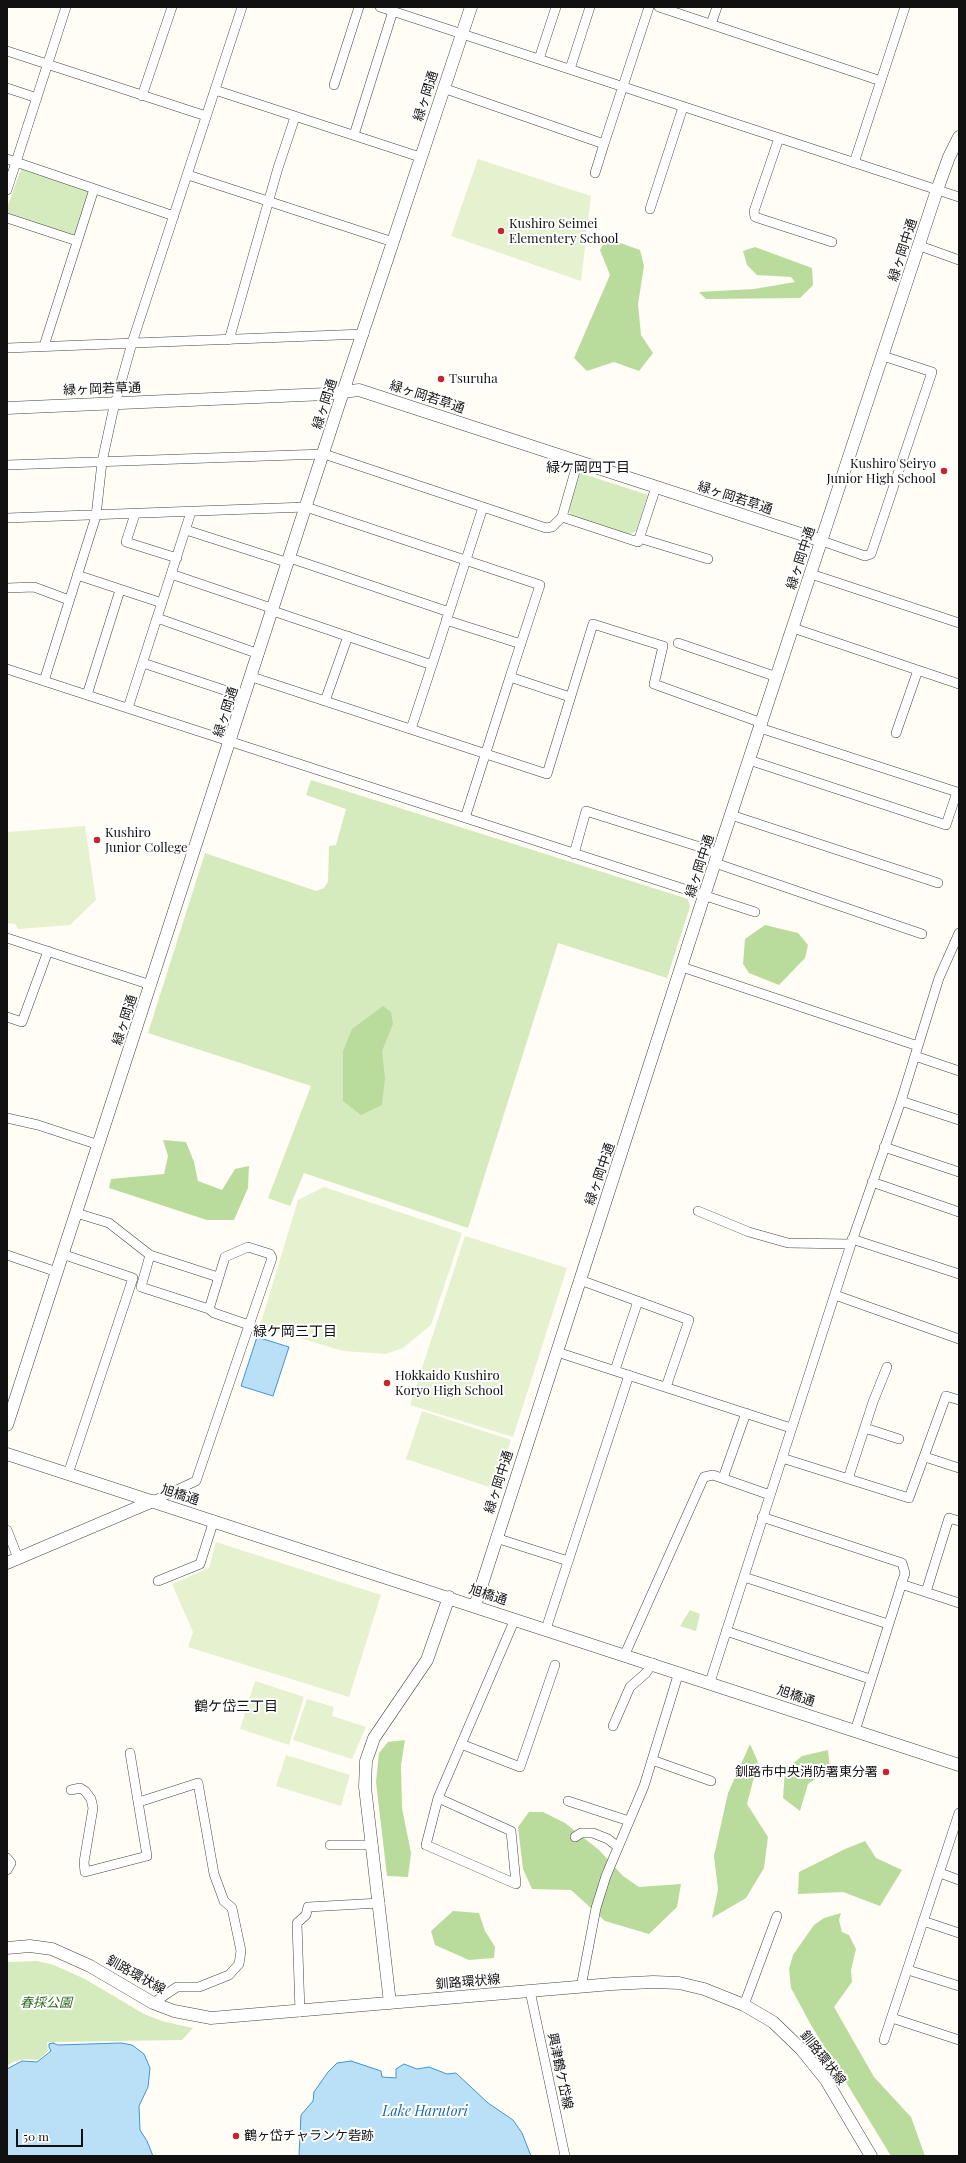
<!DOCTYPE html>
<meta charset="utf-8">
<style>
body{margin:0}
#map{position:relative;width:966px;height:2163px;overflow:hidden;background:#fffdf5;font-family:"Playfair Display",serif}
canvas{display:block}
.frame{position:absolute;inset:0;border:8px solid #111;pointer-events:none}
.scale{position:absolute;left:16px;top:2129px;width:67px;height:18px;box-sizing:border-box;border:2px solid #111;border-top:0;padding-left:5px;font-size:12px;line-height:14px;white-space:nowrap;color:#111;-webkit-text-stroke:3px #fff;paint-order:stroke}
</style>
<div id="map">
<canvas width="966" height="2163"></canvas>
<div class="frame"></div>
<div class="scale">50 m</div>
</div>
<script>
const context = document.querySelector('canvas').getContext('2d');
context.lineJoin = 'round';
function fill(path, color) { context.fillStyle = color; context.fill(path, 'evenodd'); }
const shape = rows => new Path2D(rows.map(r => 'M' + r).join(''));
function strokePath(path, color, width, dash) { context.strokeStyle = color; context.lineWidth = width; context.lineCap = dash ? 'butt' : 'round'; context.setLineDash(dash || []); context.stroke(path); }
function label(font, color, halo, rows, align = 'center') {
  context.font = font + ' "Playfair Display","Noto Sans JP",serif'; context.lineWidth = 4; context.setLineDash([]); context.textBaseline = 'middle'; context.strokeStyle = halo; context.fillStyle = color; for (const [text, x, y, turn = 0] of rows) {
    context.save(); context.translate(x, y); context.rotate((+turn || 0) * Math.PI / 180); context.textAlign = isNaN(turn) ? turn : align; if (halo) context.strokeText(text, 0, 0); context.fillText(text, 0, 0); context.restore();
  }
}
fill(shape([
 [21,169,90,192,75,237,7,214,7,208],
 [580,473,648,495,636,531,630,534,572,517,568,509],
 [311,780,688,899,690,907,667,978,558,943,468,1228,304,1173,290,1206,268,1198,311,1086,148,1033,205,853,316,891,324,888,328,882,329,846,336,845,346,809,306,795],
 [690,1610,700,1614,696,1631,680,1626],
 [37,1961,54,1965,85,1979,144,2014,165,2022,193,2028,182,2040,47,2042,48,2051,38,2060,25,2059,13,2062,7,2066,7,1962]
]), '#d5ebbd');
fill(shape([
 [606,238,640,250,644,266,638,304,641,335,653,353,639,371,614,362,587,371,574,358,610,275,600,250],
 [755,247,812,268,813,285,800,298,706,299,699,292,754,289,795,282,791,277,757,275,747,265,743,251],
 [765,925,798,933,808,945,805,958,779,985,749,973,743,964,745,939],
 [383,1006,391,1012,393,1024,382,1051,385,1078,382,1105,361,1115,343,1101,343,1051,352,1029],
 [163,1140,186,1142,194,1162,198,1181,222,1190,235,1169,249,1166,248,1188,234,1220,207,1220,109,1188,111,1179,164,1174,168,1156],
 [405,1740,401,1765,402,1808,411,1853,408,1877,387,1876,376,1782,379,1753,388,1742],
 [750,1744,758,1762,747,1804,768,1837,764,1868,746,1898,712,1918,718,1890,714,1856,728,1793],
 [828,1750,830,1769,808,1784,800,1811,783,1798,785,1770,802,1756],
 [529,1812,543,1812,565,1823,599,1850,623,1876,639,1887,681,1884,677,1907,649,1934,605,1921,571,1890,532,1889,523,1869,518,1827],
 [865,1841,876,1858,902,1870,880,1906,843,1892,798,1894,799,1872,845,1849],
 [453,1911,479,1913,485,1931,495,1947,494,1958,469,1960,435,1945,431,1931],
 [841,1913,839,1920,842,1932,849,1935,856,1949,851,1970,852,1982,834,2007,874,2077,911,2117,925,2156,891,2156,811,2025,791,1988,789,1969,793,1955,814,1925,824,1918]
]), '#b9dc9c');
fill(shape([
 [478,159,591,196,581,281,451,236],
 [85,826,96,900,70,925,18,929,15,924,7,923,7,832],
 [324,1187,462,1233,431,1325,403,1348,386,1354,343,1351,260,1326,298,1200],
 [465,1236,567,1268,513,1437,410,1405],
 [422,1411,511,1440,495,1489,406,1459],
 [216,1542,381,1595,349,1697,188,1647,193,1632,172,1584,209,1568],
 [255,1681,304,1697,289,1745,240,1729],
 [307,1699,334,1707,332,1716,366,1727,352,1759,293,1740],
 [286,1755,350,1775,341,1806,276,1786]
]), '#e6f2cf');
const water = shape([
 [257,1337,289,1347,273,1396,241,1386,257,1337],
 [53,2043,58,2045,121,2043,132,2045,144,2054,150,2068,148,2087,139,2106,140,2130,147,2141,153,2156,7,2156,7,2069,22,2061,37,2062,51,2051,49,2047,49,2044,53,2043],
 [351,2061,381,2071,382,2077,396,2078,396,2069,404,2064,417,2069,429,2067,447,2074,456,2073,488,2103,513,2120,522,2133,531,2156,299,2156,301,2115,313,2101,314,2092,328,2072,337,2063,351,2061]
]);
fill(water, '#b9e0f7');
strokePath(water, '#3f96cf', 1);
const minor = shape([
 [380,7,959,197],
 [659,7,881,81],
 [711,24,717,7],
 [7,51,206,116],
 [539,59,556,7],
 [570,69,590,7],
 [334,85,359,7],
 [7,88,37,98],
 [443,88,604,144,649,7],
 [215,90,420,157],
 [142,96,172,7],
 [354,135,393,11],
 [779,138,754,211,755,217,832,242],
 [7,159,174,216],
 [854,163,905,7],
 [595,173,604,144],
 [188,175,393,242],
 [7,190,66,7],
 [650,209,683,107],
 [7,218,77,241],
 [920,246,959,260],
 [229,340,278,168,295,117],
 [44,346,94,189],
 [7,348,364,334],
 [7,465,324,454,546,528,552,527,562,517,578,461],
 [135,514,126,542,177,558],
 [562,517,638,542,656,487],
 [7,518,306,507,540,585,510,677],
 [186,530,289,563],
 [639,538,708,559],
 [822,541,865,556,871,554,932,372,883,356],
 [290,558,449,612],
 [171,574,274,609],
 [811,574,959,623],
 [77,575,162,603],
 [7,588,34,587,69,600],
 [273,611,432,665,483,507],
 [157,618,259,654],
 [446,620,521,644],
 [793,628,959,684],
 [678,643,777,677],
 [143,663,245,697],
 [7,669,755,912],
 [252,677,547,774,593,624,663,646,654,684,762,723],
 [44,681,96,516,102,462,113,411,132,343,242,7],
 [87,695,120,590],
 [325,701,348,636],
 [128,708,191,512],
 [411,729,432,665],
 [896,733,918,670],
 [749,760,946,825,957,792,760,728],
 [731,815,938,883],
 [465,818,510,677,570,697],
 [574,854,586,811,719,853],
 [715,863,922,934],
 [7,938,151,985],
 [682,967,918,1046],
 [7,1017,22,1022,48,951],
 [915,1056,959,1071],
 [901,1101,959,1120],
 [7,1118,38,1125,99,1145],
 [884,1147,959,1172],
 [872,1182,959,1212],
 [698,1211,749,1232,788,1243,851,1244],
 [76,1213,109,1223,150,1255,218,1277],
 [852,1239,959,1274],
 [62,1254,133,1278,68,1474],
 [7,1255,57,1272],
 [150,1255,141,1287,209,1309,225,1257,248,1247,270,1254,272,1258,196,1481,153,1501],
 [580,1280,689,1320,666,1387],
 [835,1295,959,1339],
 [209,1309,214,1313,249,1325],
 [557,1352,791,1428],
 [615,1370,638,1301],
 [865,1428,899,1439],
 [925,1457,959,1468],
 [782,1458,909,1498,946,1396,959,1400],
 [723,1478,746,1413],
 [848,1479,873,1402,887,1367],
 [762,1517,902,1563,905,1573,855,1731],
 [7,1530,18,1558],
 [496,1538,568,1561],
 [744,1577,888,1624],
 [158,1581,200,1564,214,1520],
 [901,1584,959,1603],
 [926,1592,949,1518,959,1521],
 [546,1629,629,1375],
 [726,1631,870,1679],
 [625,1654,704,1477,713,1475,770,1495],
 [710,1682,851,1244,901,1101,939,978,959,933],
 [613,1726,630,1687,646,1673,653,1663],
 [461,1744,520,1767,555,1665],
 [652,1760,711,1781],
 [71,1790,80,1788,85,1791,91,1799,93,1808,84,1862,85,1872,147,1856,130,1753],
 [438,1798,511,1831,516,1884,426,1845,438,1798,515,1619],
 [568,1801,629,1821],
 [139,1802,198,1783,214,1874,224,1901,232,1908,241,1951,239,1964,229,1975,199,1987,177,1987,153,2003],
 [575,1837,581,1833,593,1833,608,1839,618,1847],
 [330,1845,373,1845],
 [7,1858,11,1863,7,1870],
 [940,1873,959,1880],
 [923,1921,959,1933],
 [908,1970,959,1986],
 [581,1987,596,1908,606,1876,644,1786,679,1672],
 [530,1991,565,2156],
 [744,2005,777,1916],
 [300,2012,297,1923,306,1915,308,1907,380,1903],
 [892,2018,959,2040],
 [884,2040,959,1813]
]);
const tertiary = shape([
 [7,408,326,394,359,390,822,541],
 [7,1425,338,407,471,7],
 [7,1454,959,1765],
 [7,1563,153,1501],
 [475,1606,704,896,937,190,949,157,959,137],
 [7,1948,30,1946,52,1949,90,1966,153,2003,174,2011,211,2018,612,1984,653,1982,679,1983,704,1989,744,2005,773,2022,801,2049,826,2080,871,2156],
 [390,2003,365,1787,366,1761,374,1738,427,1660,449,1597]
]);
strokePath(minor, '#444', 10);
strokePath(tertiary, '#444', 13);
strokePath(minor, '#fff', 9);
strokePath(tertiary, '#fff', 12);
for (const [x, y, r, color] of [
 [501,231,4,"#c4262e"],
 [441,379,4,"#c4262e"],
 [944,471,4,"#c4262e"],
 [97,840,4,"#c4262e"],
 [387,1383,4,"#c4262e"],
 [886,1772,4,"#c4262e"],
 [236,2136,4,"#c4262e"]
]) { const dot = new Path2D(); dot.arc(x, y, r, 0, 2 * Math.PI); context.fillStyle = color; context.fill(dot); strokePath(dot, '#fff', 1.5); }
label('13px', '#111', '#fff', [
 ["緑ヶ岡通",426,96,-72],
 ["緑ヶ岡中通",903,250,-72],
 ["緑ヶ岡若草通",102,389,-2],
 ["緑ヶ岡若草通",427,397,18],
 ["緑ヶ岡通",325,404,-72],
 ["緑ヶ岡若草通",735,498,18],
 ["緑ヶ岡中通",801,558,-72],
 ["緑ヶ岡通",226,712,-72],
 ["緑ヶ岡中通",700,866,-72],
 ["緑ヶ岡通",125,1020,-72],
 ["緑ヶ岡中通",600,1174,-71],
 ["緑ヶ岡中通",499,1482,-72],
 ["旭橋通",180,1495,18],
 ["旭橋通",488,1595,18],
 ["旭橋通",796,1696,19],
 ["釧路環状線",136,1975,29],
 ["釧路環状線",468,1982,-5],
 ["釧路環状線",823,2058,52],
 ["興津鶴ケ岱線",560,2071,78]
]);
label('13px', '#111', '#fff', [
 ["Kushiro Seimei",509,224],
 ["Elementery School",509,239],
 ["Tsuruha",449,379],
 ["Kushiro Seiryo",936,464,"right"],
 ["Junior High School",936,479,"right"],
 ["Kushiro",105,833],
 ["Junior College",105,848],
 ["Hokkaido Kushiro",395,1376],
 ["Koryo High School",395,1391],
 ["釧路市中央消防署東分署",878,1772,"right"],
 ["鶴ヶ岱チャランケ砦跡",244,2136]
], 'left');
label('italic 13px', '#2f6b1f', '#fff', [
 ["春採公園",46,2003]
]);
label('14px', '#111', '#fff', [
 ["緑ケ岡四丁目",588,468],
 ["緑ケ岡三丁目",295,1332],
 ["鶴ケ岱三丁目",236,1707]
]);
label('italic 14px', '#1768a6', '#fff', [
 ["Lake Harutori",425,2112]
]);
</script>
